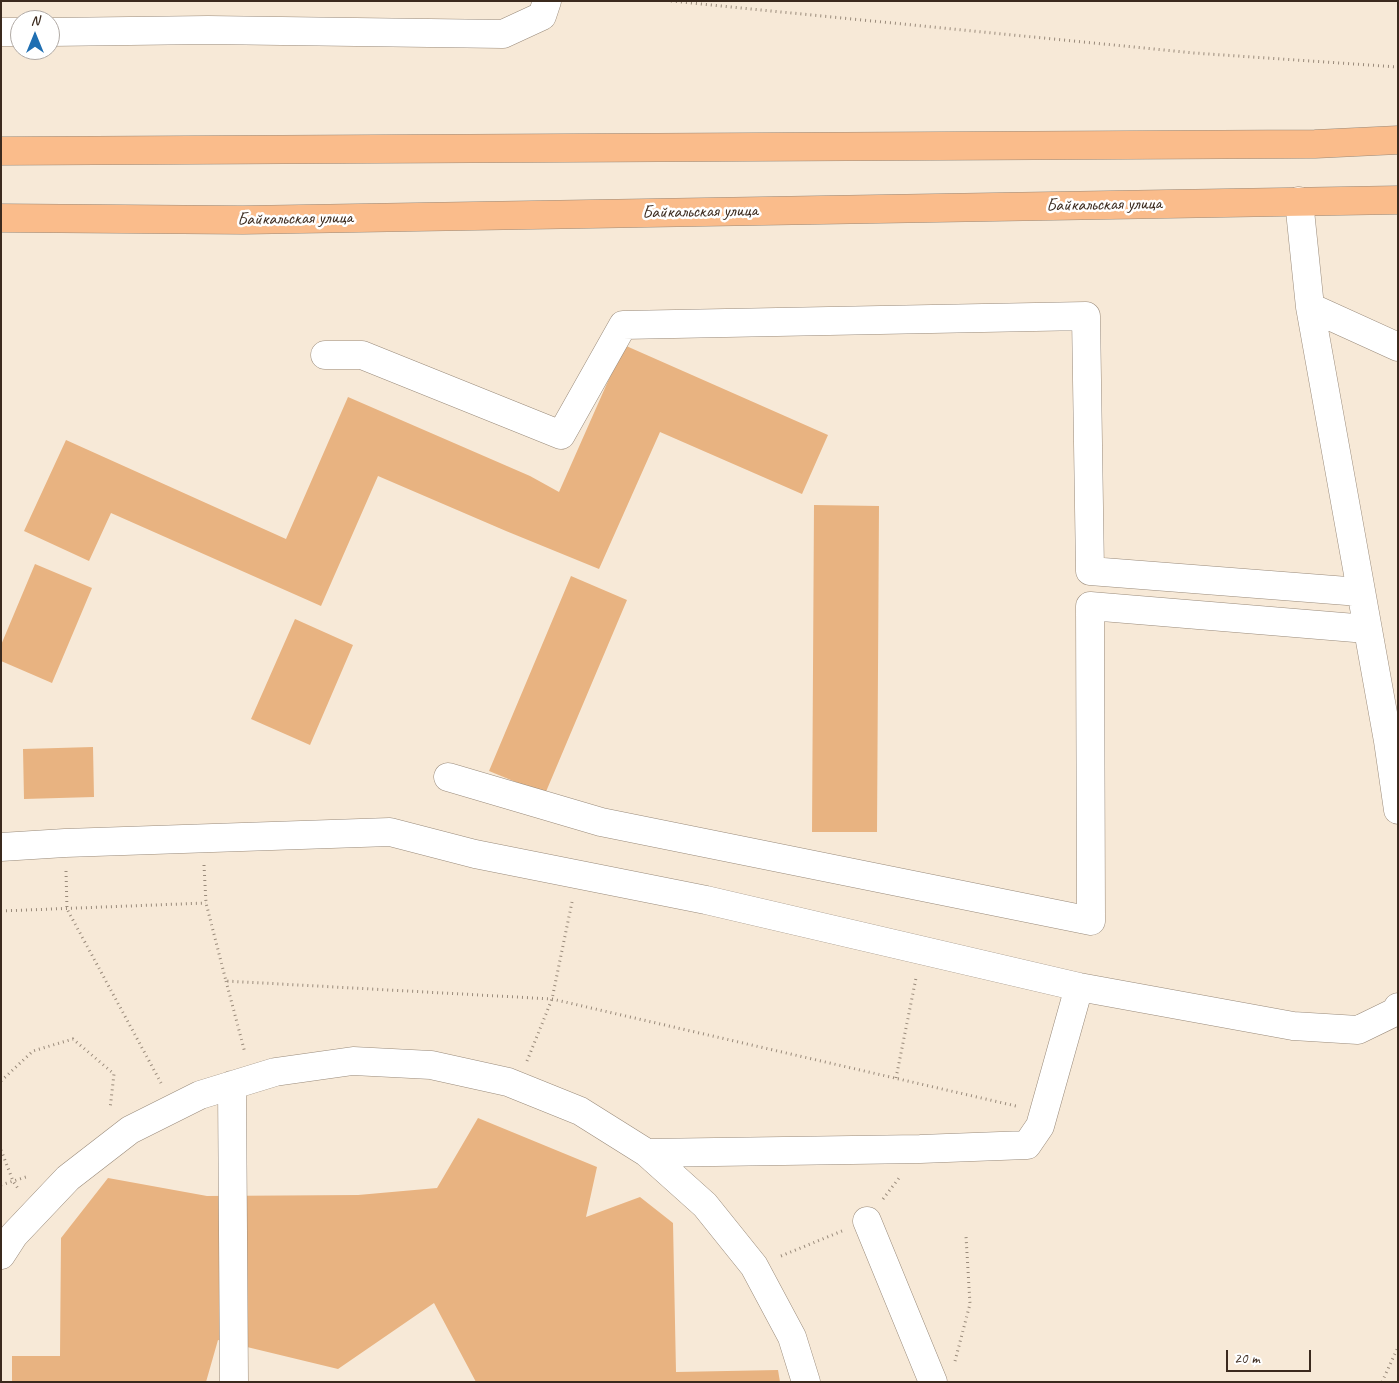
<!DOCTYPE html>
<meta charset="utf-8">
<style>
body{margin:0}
#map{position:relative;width:1399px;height:1383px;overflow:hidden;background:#f7e9d7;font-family:Caveat,sans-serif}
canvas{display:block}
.frame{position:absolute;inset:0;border:2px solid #3b2a1e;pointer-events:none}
.north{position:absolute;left:10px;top:10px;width:50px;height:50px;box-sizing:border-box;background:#fff;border:1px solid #b1aaa5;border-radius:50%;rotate:0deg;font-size:14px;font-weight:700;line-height:20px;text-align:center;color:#3b2a1e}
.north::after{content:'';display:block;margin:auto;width:18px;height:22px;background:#1f6fb2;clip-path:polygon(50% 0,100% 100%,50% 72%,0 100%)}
.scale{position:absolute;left:1226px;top:1350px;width:85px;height:22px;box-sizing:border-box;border:2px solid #3b2a1e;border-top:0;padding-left:6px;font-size:15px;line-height:18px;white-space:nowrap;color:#3b2a1e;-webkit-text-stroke:4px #fff;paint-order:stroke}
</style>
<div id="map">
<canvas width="1399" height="1383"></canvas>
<div class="frame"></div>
<div class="north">N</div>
<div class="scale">20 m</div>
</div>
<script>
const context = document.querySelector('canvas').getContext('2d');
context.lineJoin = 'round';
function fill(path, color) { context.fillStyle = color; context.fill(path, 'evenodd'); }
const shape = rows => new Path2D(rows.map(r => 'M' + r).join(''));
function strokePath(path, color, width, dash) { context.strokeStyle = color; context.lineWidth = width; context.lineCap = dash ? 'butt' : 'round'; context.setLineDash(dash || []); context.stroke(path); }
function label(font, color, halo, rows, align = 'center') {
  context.font = font + ' Caveat,sans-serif'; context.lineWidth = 5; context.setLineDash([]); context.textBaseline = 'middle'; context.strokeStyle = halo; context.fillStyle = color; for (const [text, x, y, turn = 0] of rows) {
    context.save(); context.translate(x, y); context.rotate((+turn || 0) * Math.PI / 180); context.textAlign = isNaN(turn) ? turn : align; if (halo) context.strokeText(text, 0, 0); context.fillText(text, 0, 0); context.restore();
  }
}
fill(shape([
 [624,345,828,435,802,494,660,432,599,569,506,531,378,476,321,606,111,513,89,561,24,531,66,440,286,539,348,397,530,476,559,492],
 [814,505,879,506,877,832,812,832],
 [35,564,92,588,52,683,1,661,1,645],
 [571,576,627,600,545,794,489,771],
 [295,619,353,645,310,745,251,719],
 [93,747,94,797,24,799,23,749],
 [478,1118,597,1167,586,1217,640,1197,673,1223,676,1372,778,1370,780,1382,476,1382,434,1303,338,1369,218,1340,206,1382,12,1382,12,1356,60,1356,61,1238,108,1178,207,1196,358,1195,437,1188]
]), '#e8b381');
const minor = shape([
 [1,32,20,32],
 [50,32,208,30,503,34,542,16,547,1],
 [1299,201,1310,307,1388,741,1398,810],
 [1310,307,1398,347],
 [325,355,362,355,561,435,623,325,1086,316,1090,571,1360,592],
 [448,777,601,822,1091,921,1090,606,1367,629],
 [1,847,65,843,390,832,475,854,706,900,1079,987,1293,1026,1358,1030,1395,1012,1398,1007],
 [232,1085,234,1382],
 [647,1153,920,1149,1027,1145,1040,1126,1079,987],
 [867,1221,933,1382],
 [1,1255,14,1235,68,1178,130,1130,200,1095,275,1072,353,1061,431,1065,508,1082,580,1111,647,1153,705,1205,754,1266,792,1337,806,1382]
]);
const major = shape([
 [1,151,1315,144,1398,140],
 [1,218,243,220,1398,200]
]);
strokePath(minor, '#998a7a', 29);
strokePath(major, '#998a7a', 29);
strokePath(shape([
 [671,1,1194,53,1398,67],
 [204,865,206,903,226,981,552,999,1016,1106],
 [66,871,67,909,161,1083],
 [1,911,206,903],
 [226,981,245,1053],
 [527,1061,552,999,572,902],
 [896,1078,916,978],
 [1,1081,33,1051,73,1039,114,1074,110,1109],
 [1,1150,13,1181,19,1190],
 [1,1185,29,1176],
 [883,1199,899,1178],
 [781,1256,842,1231],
 [955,1361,970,1304,966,1236],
 [1382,1382,1398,1347]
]), '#998a7a', 3, [1, 4]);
strokePath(minor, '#fff', 28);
strokePath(major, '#fabc8b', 28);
label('18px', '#3b2a1e', '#fff', [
 ["Байкальская улица",1104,205,-1],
 ["Байкальская улица",700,212,-1],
 ["Байкальская улица",295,219,-1]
]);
</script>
